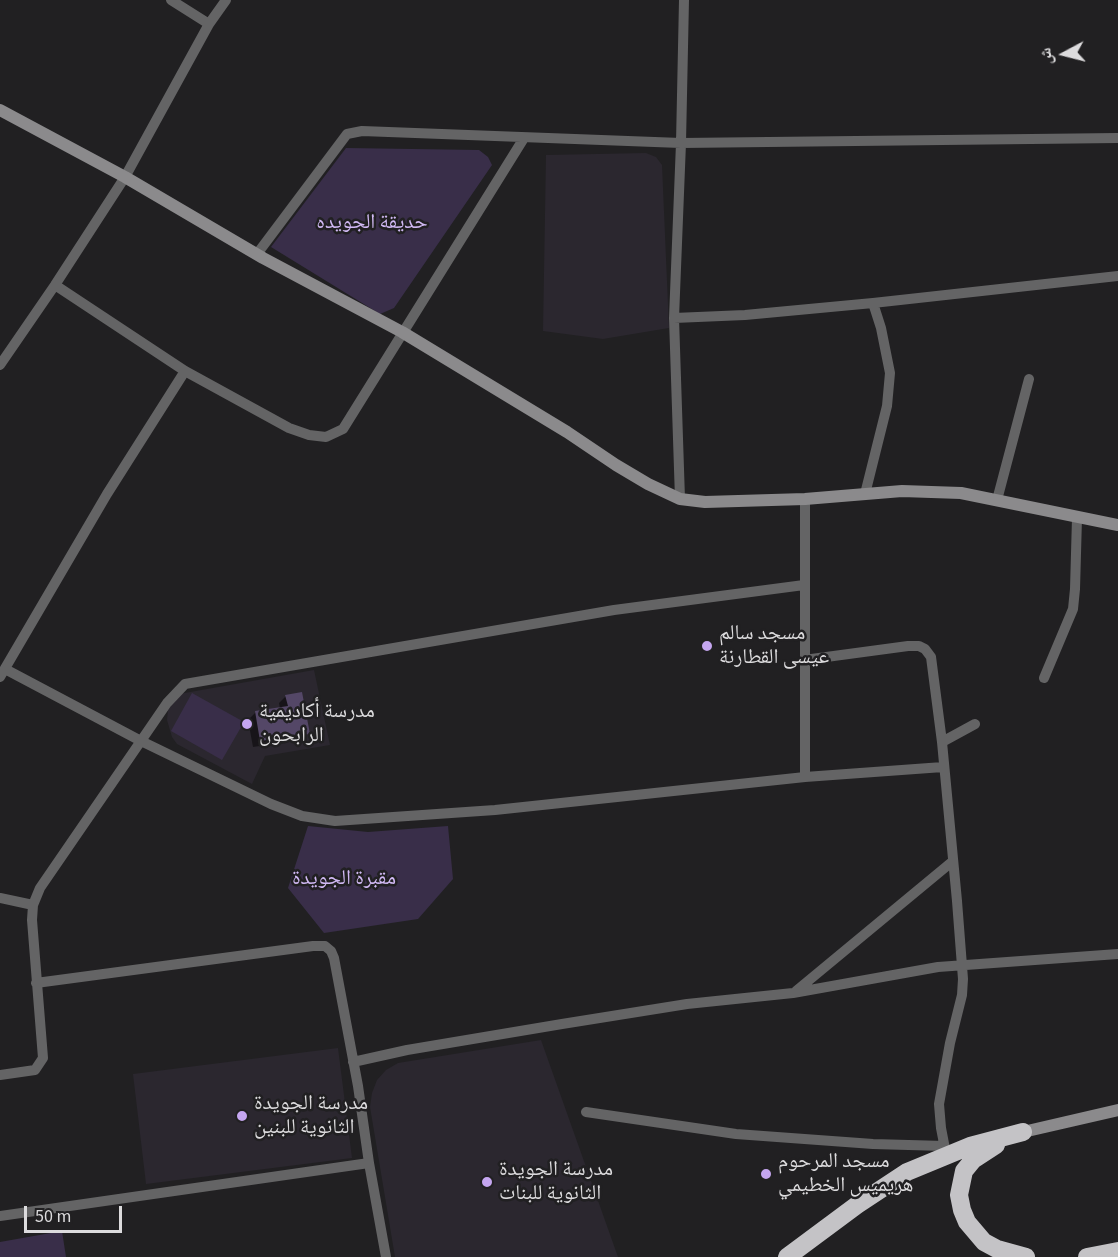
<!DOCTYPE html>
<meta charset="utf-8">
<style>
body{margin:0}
#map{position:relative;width:1118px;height:1257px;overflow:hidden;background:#212022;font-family:"Source Sans 3","Noto Naskh Arabic",sans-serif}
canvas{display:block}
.north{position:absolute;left:1034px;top:24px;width:60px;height:60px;-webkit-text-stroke:4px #212022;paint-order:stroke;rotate:263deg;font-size:16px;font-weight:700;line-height:24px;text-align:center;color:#dcdbdd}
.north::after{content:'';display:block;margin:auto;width:21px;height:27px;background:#dcdbdd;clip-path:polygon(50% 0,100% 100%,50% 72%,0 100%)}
.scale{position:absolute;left:24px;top:1206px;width:98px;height:27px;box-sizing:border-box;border:3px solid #dcdbdd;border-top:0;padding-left:8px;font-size:18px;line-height:21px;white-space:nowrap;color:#dcdbdd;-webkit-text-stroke:4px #212022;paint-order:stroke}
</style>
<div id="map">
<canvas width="1118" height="1257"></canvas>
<div class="north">ش</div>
<div class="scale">50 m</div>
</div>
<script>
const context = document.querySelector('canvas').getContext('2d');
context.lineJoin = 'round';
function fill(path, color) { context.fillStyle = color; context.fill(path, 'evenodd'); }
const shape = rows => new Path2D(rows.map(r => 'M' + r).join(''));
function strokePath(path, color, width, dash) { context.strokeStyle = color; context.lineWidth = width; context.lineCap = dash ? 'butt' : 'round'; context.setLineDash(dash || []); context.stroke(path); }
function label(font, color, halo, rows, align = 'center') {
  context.font = font + ' "Source Sans 3","Noto Naskh Arabic",sans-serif'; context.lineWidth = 5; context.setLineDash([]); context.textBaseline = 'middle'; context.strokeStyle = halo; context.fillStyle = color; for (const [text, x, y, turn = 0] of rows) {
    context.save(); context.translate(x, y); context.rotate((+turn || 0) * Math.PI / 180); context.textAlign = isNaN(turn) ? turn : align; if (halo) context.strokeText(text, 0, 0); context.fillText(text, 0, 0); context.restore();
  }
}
fill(shape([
 [646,153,656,157,662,165,669,328,603,339,543,331,546,155],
 [314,670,330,745,265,756,252,784,177,744,172,737,167,720,168,710,179,694],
 [541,1040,618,1257,395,1257,370,1107,372,1093,377,1080,386,1070,398,1063],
 [338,1048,352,1158,146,1184,133,1074]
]), '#2b272f');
fill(shape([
 [346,148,479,150,488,157,492,165,394,308,380,314,271,247],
 [192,693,244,722,222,760,171,731],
 [308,826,368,832,448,826,453,879,418,919,324,933,288,888],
 [62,1231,66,1257,0,1257,0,1242]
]), '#392e49');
fill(shape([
 [286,696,308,733,301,740,253,747,248,720,255,713,280,709,279,703]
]), '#0007');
fill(shape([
 [302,692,310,734,260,741,255,711,288,706,285,695]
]), '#544767');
strokePath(shape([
 [171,0,209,24],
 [257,254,347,134,362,131,681,143,1118,138],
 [55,285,185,371,289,428,309,435,326,437,343,429,524,138],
 [674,318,745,315,873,303,1118,276],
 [0,365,55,285,125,177,209,24,226,0],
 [865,494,887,406,890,373,881,328,873,303],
 [680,499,674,318,681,143,684,0],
 [805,499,805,777],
 [997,500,1029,379],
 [804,660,908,646,919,646,925,649,931,657,942,742,957,901,963,979,962,995,950,1043,939,1104,941,1128,946,1154],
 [5,669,141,741,271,804,302,816,335,821,495,810,805,777,943,767],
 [0,677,107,494,185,371],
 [1044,678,1073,609,1075,589,1077,518],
 [942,742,975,724],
 [0,898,33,905],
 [36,983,313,946,325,946,331,951,334,958,358,1086,369,1163,386,1257],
 [796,991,953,861],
 [353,1062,407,1050,562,1024,687,1004,793,993,938,967,1118,954],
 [0,1075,35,1070,43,1058,32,920,33,905,40,888,167,703,185,684,614,610,804,585],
 [586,1112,736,1134,873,1144,944,1146],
 [0,1216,369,1163]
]), '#646465', 10);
strokePath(shape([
 [0,110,125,177,263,258,402,332,567,432,616,465,648,484,680,499,705,502,805,499,902,491,961,493,1118,525],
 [1023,1132,1118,1110]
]), '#8b8a8c', 12);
strokePath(shape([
 [996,1145,973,1160,964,1171,959,1195,962,1210,967,1222,984,1242,997,1249,1026,1257],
 [787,1257,857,1205,907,1172,970,1146,1023,1132],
 [1087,1257,1118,1251]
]), '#c4c3c6', 18);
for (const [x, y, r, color] of [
 [707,646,6,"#c5a6f0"],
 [247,724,6,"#c5a6f0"],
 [242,1116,6,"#c5a6f0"],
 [766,1174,6,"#c5a6f0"],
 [487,1182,6,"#c5a6f0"]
]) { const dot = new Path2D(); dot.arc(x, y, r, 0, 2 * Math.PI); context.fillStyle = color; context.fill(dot); strokePath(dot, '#212022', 2); }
label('21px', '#d1b9f4', '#212022', [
 ["حديقة الجويده",372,223],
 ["مقبرة الجويدة",344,879]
]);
label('21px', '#dcdbdd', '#212022', [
 ["مسجد سالم",719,634],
 ["عيسى القطارنة",719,658],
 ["مدرسة أكاديمية",259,712],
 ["الرابحون",259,736],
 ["مدرسة الجويدة",254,1104],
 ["الثانوية للبنين",254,1128],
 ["مسجد المرحوم",778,1162],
 ["هريميس الخطيمي",778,1186],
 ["مدرسة الجويدة",499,1170],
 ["الثانوية للبنات",499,1194]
], 'left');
</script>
